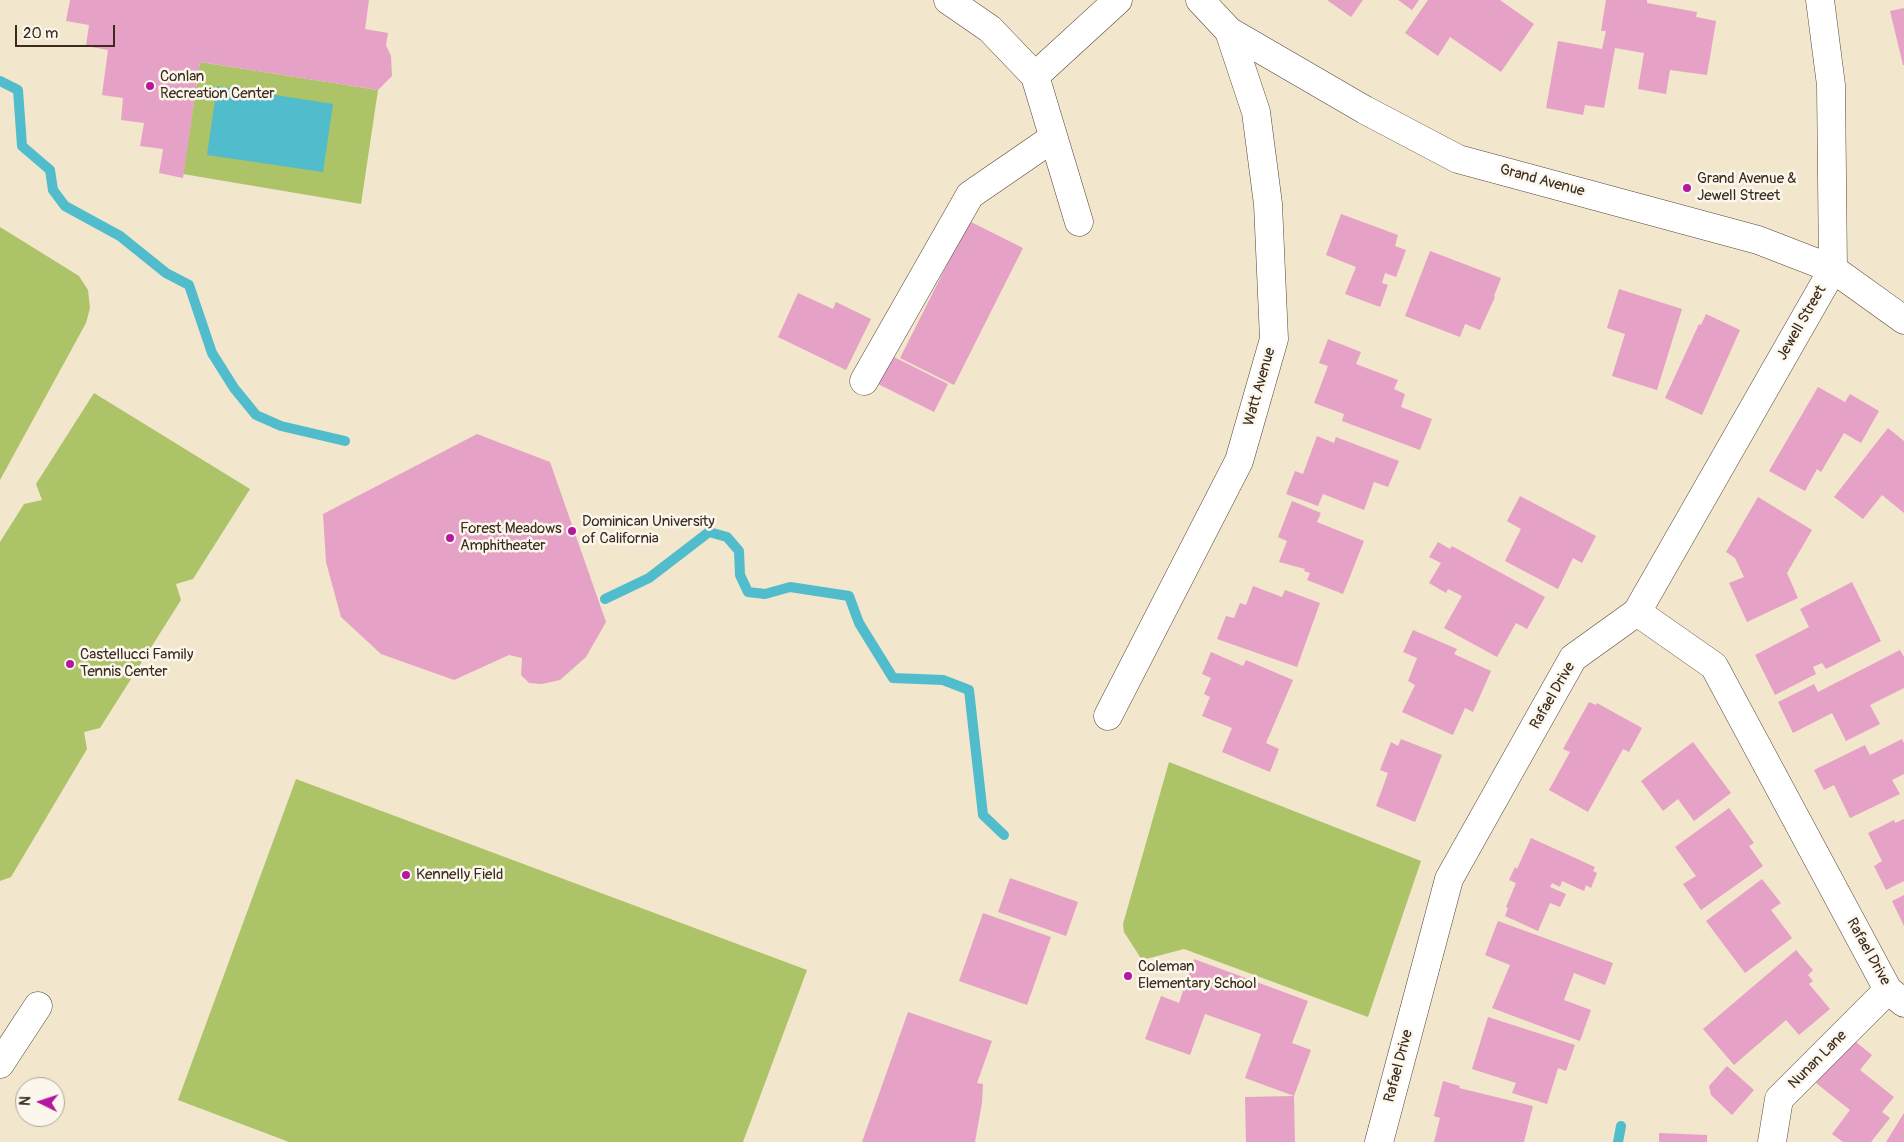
<!DOCTYPE html>
<style>
body{margin:0}
#map{position:relative;width:1904px;height:1142px;overflow:hidden;background:#f2e6cc;font-family:Pangolin,sans-serif}
canvas{display:block}
.north{position:absolute;left:15px;top:1077px;width:50px;height:50px;box-sizing:border-box;background:#fbf7ec;border:1px solid #aea59a;border-radius:50%;rotate:274deg;font-size:14px;font-weight:700;line-height:20px;text-align:center;color:#3b2a1e}
.north::after{content:'';display:block;margin:auto;width:18px;height:22px;background:#b5179e;clip-path:polygon(50% 0,100% 100%,50% 72%,0 100%)}
.scale{position:absolute;left:15px;top:25px;width:100px;height:22px;box-sizing:border-box;border:2px solid #3b2a1e;border-top:0;padding-left:6px;font-size:15px;line-height:18px;white-space:nowrap;color:#3b2a1e;-webkit-text-stroke:4px #fbf7ec;paint-order:stroke}
</style>
<div id="map">
<canvas width="1904" height="1142"></canvas>
<div class="north">N</div>
<div class="scale">20 m</div>
</div>
<script>
const context = document.querySelector('canvas').getContext('2d');
context.lineJoin = 'round';
function fill(path, color) { context.fillStyle = color; context.fill(path, 'evenodd'); }
const shape = rows => new Path2D(rows.map(r => 'M' + r).join(''));
function strokePath(path, color, width, dash) { context.strokeStyle = color; context.lineWidth = width; context.lineCap = dash ? 'butt' : 'round'; context.setLineDash(dash || []); context.stroke(path); }
function label(font, color, halo, rows, align = 'center') {
  context.font = font + ' Pangolin,sans-serif'; context.lineWidth = 5; context.setLineDash([]); context.textBaseline = 'middle'; context.strokeStyle = halo; context.fillStyle = color; for (const [text, x, y, turn = 0] of rows) {
    context.save(); context.translate(x, y); context.rotate((+turn || 0) * Math.PI / 180); context.textAlign = isNaN(turn) ? turn : align; if (halo) context.strokeText(text, 0, 0); context.fillText(text, 0, 0); context.restore();
  }
}
fill(shape([
 [200,62,378,90,361,204,183,174],
 [0,227,79,276,88,290,90,308,86,323,0,480],
 [94,393,250,489,193,579,176,584,181,600,100,728,84,732,87,749,11,877,0,881,0,542,24,504,42,500,36,484],
 [1169,762,1421,861,1368,1017,1184,949,1142,960,1124,932,1123,924],
 [296,779,807,970,743,1142,289,1142,178,1100]
]), '#acc368');
fill(shape([
 [217,86,333,104,323,172,207,155]
]), '#50bccc');
strokePath(shape([
 [0,81,18,90,22,146,50,170,53,190,65,206,120,236,166,273,189,285,212,353,234,388,256,415,281,426,345,441],
 [605,599,649,578,709,532,727,537,739,551,740,575,748,592,765,594,790,587,849,596,859,623,893,678,943,680,969,690,983,815,1004,835],
 [1618,1142,1621,1126]
]), '#50bccc', 10);
fill(shape([
 [70,0,369,0,365,29,388,33,386,45,391,56,392,76,378,90,200,62,183,178,159,173,163,149,140,146,144,123,121,120,123,98,102,95,108,50,86,46,89,25,66,21],
 [1327,0,1363,0,1351,17],
 [1398,0,1419,0,1412,10],
 [1428,0,1500,0,1534,24,1501,72,1450,37,1438,56,1405,33],
 [1606,0,1647,0,1647,3,1697,12,1696,17,1716,21,1707,75,1670,70,1666,94,1638,89,1644,53,1615,48,1604,108,1585,105,1583,115,1546,108,1558,41,1602,49,1606,31,1601,31],
 [1904,8,1904,65,1903,65,1890,11],
 [1341,214,1398,235,1395,246,1406,250,1396,277,1385,273,1382,283,1388,285,1380,307,1345,294,1356,267,1326,255],
 [969,221,1023,248,954,385,900,358],
 [1430,251,1501,278,1494,296,1495,297,1480,330,1465,324,1460,337,1405,316],
 [1619,289,1682,309,1657,390,1612,376,1625,334,1607,328],
 [798,293,833,309,836,302,871,319,846,370,778,337],
 [1706,314,1740,330,1702,415,1665,398,1699,324,1701,325],
 [1328,339,1361,352,1356,364,1398,380,1394,389,1405,394,1401,407,1432,419,1420,450,1342,421,1344,414,1314,403,1328,366,1319,363],
 [892,356,948,384,934,412,878,384],
 [1818,387,1845,402,1850,394,1879,411,1861,443,1844,433,1821,472,1817,469,1805,491,1769,471],
 [1888,428,1904,441,1904,513,1882,495,1863,519,1834,497],
 [477,434,550,462,606,622,586,657,560,680,542,684,529,683,521,675,522,658,509,655,454,680,381,654,341,617,326,562,323,514],
 [1317,436,1334,443,1336,437,1399,461,1388,487,1374,482,1364,510,1323,494,1318,506,1286,494,1295,471,1303,474],
 [1520,496,1596,536,1582,563,1573,558,1558,589,1505,561,1521,529,1507,521],
 [1758,497,1812,530,1787,573,1798,598,1747,622,1729,583,1744,577,1735,558,1726,552],
 [1292,501,1321,513,1317,522,1364,541,1343,594,1307,580,1310,573,1304,571,1305,569,1279,562,1287,541,1278,537],
 [1438,542,1450,549,1452,546,1545,597,1527,629,1516,623,1497,657,1444,628,1462,596,1448,589,1446,593,1429,583,1441,563,1429,557],
 [1852,582,1881,641,1826,669,1822,663,1813,667,1816,674,1775,695,1755,655,1809,627,1800,609],
 [1253,586,1282,597,1285,590,1320,603,1297,667,1217,639,1226,616,1234,618,1240,603,1246,605],
 [1413,630,1457,649,1454,654,1491,671,1473,712,1465,708,1453,735,1402,712,1415,685,1408,681,1417,658,1403,652],
 [1900,650,1904,657,1904,688,1870,705,1880,724,1846,741,1832,713,1793,733,1778,702,1814,684,1818,692],
 [1211,652,1243,666,1246,660,1293,680,1266,743,1279,749,1270,772,1222,752,1232,728,1202,716,1210,697,1204,694,1211,678,1202,674],
 [1589,702,1596,705,1597,703,1642,728,1629,752,1623,749,1588,812,1549,790,1570,752,1563,749],
 [1401,739,1442,755,1415,822,1376,806,1388,773,1380,770,1391,742,1398,746],
 [1902,739,1904,743,1904,774,1892,780,1900,794,1850,818,1834,785,1824,790,1814,770,1865,745,1870,755],
 [1693,742,1731,793,1694,821,1678,799,1663,811,1641,781],
 [1729,808,1754,843,1749,846,1763,866,1701,910,1683,884,1696,876,1675,847],
 [1904,819,1904,881,1886,890,1874,866,1882,861,1868,833,1894,820,1895,823],
 [1531,838,1595,867,1593,871,1597,873,1591,888,1586,885,1584,891,1562,881,1560,887,1552,883,1550,887,1566,894,1560,907,1550,903,1538,931,1505,916,1508,908,1506,907,1516,883,1509,880,1515,867,1517,869],
 [1010,878,1078,902,1066,936,998,912],
 [1762,879,1781,903,1771,910,1792,938,1745,973,1706,921],
 [1904,895,1904,926,1892,901],
 [983,913,1051,937,1027,1005,959,981],
 [1498,921,1613,963,1605,985,1574,973,1564,1000,1591,1010,1580,1041,1492,1008,1510,965,1485,955],
 [1796,950,1813,970,1808,975,1813,981,1809,984,1830,1009,1799,1035,1786,1020,1734,1065,1703,1029],
 [1194,959,1308,1001,1292,1043,1311,1050,1294,1096,1295,1142,1246,1142,1245,1097,1294,1096,1245,1078,1261,1034,1205,1014,1190,1055,1145,1039,1161,996,1179,1003],
 [908,1012,992,1041,977,1083,983,1084,982,1103,975,1142,862,1142],
 [1488,1017,1575,1045,1566,1071,1558,1068,1547,1104,1512,1093,1516,1083,1472,1069],
 [1851,1038,1872,1055,1860,1070,1894,1097,1882,1112,1890,1118,1871,1142,1843,1142,1832,1134,1850,1110,1816,1083],
 [1727,1066,1754,1090,1732,1115,1711,1095,1709,1086],
 [1443,1081,1460,1086,1459,1088,1533,1106,1524,1142,1434,1142,1440,1118,1434,1116],
 [1904,1113,1904,1142,1886,1142],
 [1659,1133,1707,1135,1707,1142,1659,1142]
]), '#e6a1c6');
const minor = shape([
 [948,0,990,29,1035,76,1079,222],
 [1200,0,1229,31,1365,110,1458,159,1758,240,1833,269,1904,320],
 [1035,76,1118,0],
 [864,381,970,195,1053,138],
 [1637,612,1714,666,1888,990,1904,1003],
 [1108,716,1239,461,1274,339,1268,204,1256,112,1229,31],
 [0,1064,38,1006],
 [1379,1142,1449,879,1573,658,1637,612,1833,269,1831,85,1820,0],
 [1772,1142,1779,1099,1888,990]
]);
strokePath(minor, '#564638', 29);
strokePath(minor, '#fff', 28);
for (const [x, y, r, color] of [
 [150,86,5,"#b5179e"],
 [1687,188,5,"#b5179e"],
 [572,531,5,"#b5179e"],
 [450,538,5,"#b5179e"],
 [70,664,5,"#b5179e"],
 [406,875,5,"#b5179e"],
 [1128,976,5,"#b5179e"]
]) { const dot = new Path2D(); dot.arc(x, y, r, 0, 2 * Math.PI); context.fillStyle = color; context.fill(dot); strokePath(dot, '#fbf7ec', 2); }
label('15px', '#3b2a1e', '#fbf7ec', [
 ["Conlan",160,77],
 ["Recreation Center",160,94],
 ["Grand Avenue &",1697,179],
 ["Jewell Street",1697,196],
 ["Dominican University",582,522],
 ["of California",582,539],
 ["Forest Meadows",460,529],
 ["Amphitheater",460,546],
 ["Castellucci Family",80,655],
 ["Tennis Center",80,672],
 ["Kennelly Field",416,875],
 ["Coleman",1138,967],
 ["Elementary School",1138,984]
], 'left');
label('15px', '#3b2a1e', '#fbf7ec', [
 ["Grand Avenue",1542,181,15],
 ["Jewell Street",1802,323,-60],
 ["Watt Avenue",1260,387,-74],
 ["Rafael Drive",1553,696,-60],
 ["Rafael Drive",1868,952,61],
 ["Nunan Lane",1818,1060,-45],
 ["Rafael Drive",1399,1066,-75]
]);
</script>
